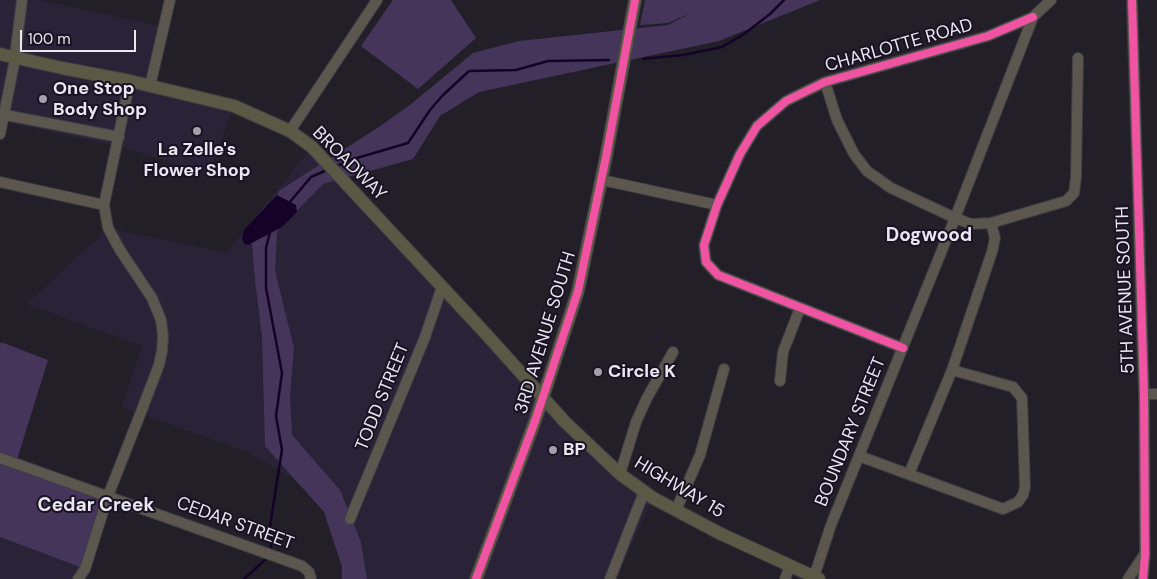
<!DOCTYPE html>
<style>
body{margin:0}
#map{position:relative;width:1157px;height:579px;overflow:hidden;background:#231f28;font-family:"DM Sans",sans-serif}
canvas{display:block}
.scale{position:absolute;left:20px;top:30px;width:116px;height:22px;box-sizing:border-box;border:2px solid #eae6f2;border-top:0;padding-left:6px;font-size:15px;line-height:18px;white-space:nowrap;color:#eae6f2;-webkit-text-stroke:4px #191222;paint-order:stroke}
</style>
<div id="map">
<canvas width="1157" height="579"></canvas>
<div class="scale">100 m</div>
</div>
<script>
const context = document.querySelector('canvas').getContext('2d');
context.lineJoin = 'round';
function fill(path, color) { context.fillStyle = color; context.fill(path, 'evenodd'); }
const shape = rows => new Path2D(rows.map(r => 'M' + r).join(''));
function strokePath(path, color, width, dash) { context.strokeStyle = color; context.lineWidth = width; context.lineCap = dash ? 'butt' : 'round'; context.setLineDash(dash || []); context.stroke(path); }
function label(font, color, halo, rows, align = 'center') {
  context.font = font + ' "DM Sans",sans-serif'; context.lineWidth = 4; context.setLineDash([]); context.textBaseline = 'middle'; context.strokeStyle = halo; context.fillStyle = color; for (const [text, x, y, turn = 0] of rows) {
    context.save(); context.translate(x, y); context.rotate((+turn || 0) * Math.PI / 180); context.textAlign = isNaN(turn) ? turn : align; if (halo) context.strokeText(text, 0, 0); context.fillText(text, 0, 0); context.restore();
  }
}
fill(shape([
 [0,0,39,0,163,27,150,86,234,106,208,173,117,146,0,121],
 [312,147,542,397,653,498,616,579,367,579,361,542,292,478,248,452,122,407,142,346,27,304,108,228,226,253],
 [0,537,85,569,78,579,0,579]
]), '#2a2237');
fill(shape([
 [393,0,451,0,476,38,418,89,361,46],
 [645,0,820,0,719,41,479,92,440,116,413,159,323,184,277,231,275,271,294,348,290,395,292,435,340,490,361,542,367,579,342,579,342,567,324,512,265,446,262,336,255,281,251,232,280,190,379,127,411,104,473,53,519,41,668,25,691,13,668,23,640,25],
 [1,342,48,360,16,463,108,496,85,569,0,537,0,346]
]), '#45355a');
fill(shape([
 [277,195,296,205,297,212,282,227,248,245,244,244,242,237,244,230]
]), '#140327');
strokePath(shape([
 [643,59,683,55,722,47,744,34,770,14,784,0],
 [335,167,350,160,408,143,430,110,442,96,469,71,516,70,548,61,609,60],
 [289,203,311,177,327,170],
 [270,232,266,248,266,288,282,373,276,416,282,450,270,526,271,548],
 [244,579,266,559]
]), '#140327', 2.5);
const minor = shape([
 [1132,0,1144,394,1145,555,1143,579],
 [825,82,837,120,854,154,867,171,891,188,955,218,971,224,991,223,1066,201,1074,193,1076,177,1078,58],
 [150,86,170,0],
 [0,114,119,137],
 [290,131,377,0],
 [0,134,14,64,22,0],
 [602,180,717,205],
 [0,182,104,205],
 [903,348,718,275,706,262,704,245,717,205,740,154,757,126,786,101,825,82,988,36,1033,17],
 [780,381,783,352,800,308],
 [1144,394,1157,394],
 [859,456,1003,509,1018,502,1023,495,1025,487,1022,398,1013,387,952,370],
 [0,458,302,566,309,572,311,579],
 [620,474,636,422,647,398,673,352],
 [909,474,952,370,992,252,995,238,991,223],
 [676,510,700,455,724,369],
 [350,519,425,337,442,287],
 [814,577,831,525,955,218,1033,17,1051,0],
 [78,579,85,569,108,496,141,412,159,365,162,351,163,336,161,320,152,298,120,250,108,228,104,205,130,81],
 [610,579,644,492],
 [785,579,790,566],
 [1128,579,1144,555]
]);
const major = shape([
 [0,54,62,68,130,81,234,106,290,131,312,147,486,334,565,422,620,474,653,498,719,533,819,579],
 [476,579,535,421,578,291,606,157,635,0]
]);
strokePath(minor, '#3f3c43', 12);
strokePath(major, '#3f3c43', 14);
strokePath(minor, '#5b574f', 10);
strokePath(major, '#5b5845', 12);
strokePath(shape([
 [1132,0,1144,394,1145,555,1143,579],
 [903,348,718,275,706,262,704,245,717,205,740,154,757,126,786,101,825,82,988,36,1033,17],
 [476,579,535,421,578,291,606,157,635,0]
]), '#f153a3', 8);
for (const [x, y, r, color] of [
 [43,99,5,"#a4a0ab"],
 [197,131,5,"#a4a0ab"],
 [598,372,5,"#a4a0ab"],
 [553,450,5,"#a4a0ab"]
]) { const dot = new Path2D(); dot.arc(x, y, r, 0, 2 * Math.PI); context.fillStyle = color; context.fill(dot); strokePath(dot, '#191222', 2); }
label('18px', '#eae6f2', '#191222', [
 ["CHARLOTTE ROAD",899,46,-16],
 ["BROADWAY",349,164,45],
 ["5TH AVENUE SOUTH",1126,290,-92],
 ["3RD AVENUE SOUTH",546,333,-73],
 ["TODD STREET",383,397,-68],
 ["BOUNDARY STREET",851,432,-68],
 ["HIGHWAY 15",679,488,31],
 ["CEDAR STREET",235,524,20]
]);
label('bold 18px', '#eae6f2', '#191222', [
 ["One Stop",53,89],
 ["Body Shop",53,110],
 ["La Zelle's",197,150,"center"],
 ["Flower Shop",197,171,"center"],
 ["Circle K",608,372],
 ["BP",563,450]
], 'left');
label('bold 19px', '#eae6f2', '#191222', [
 ["Dogwood",929,236],
 ["Cedar Creek",96,506]
]);
</script>
